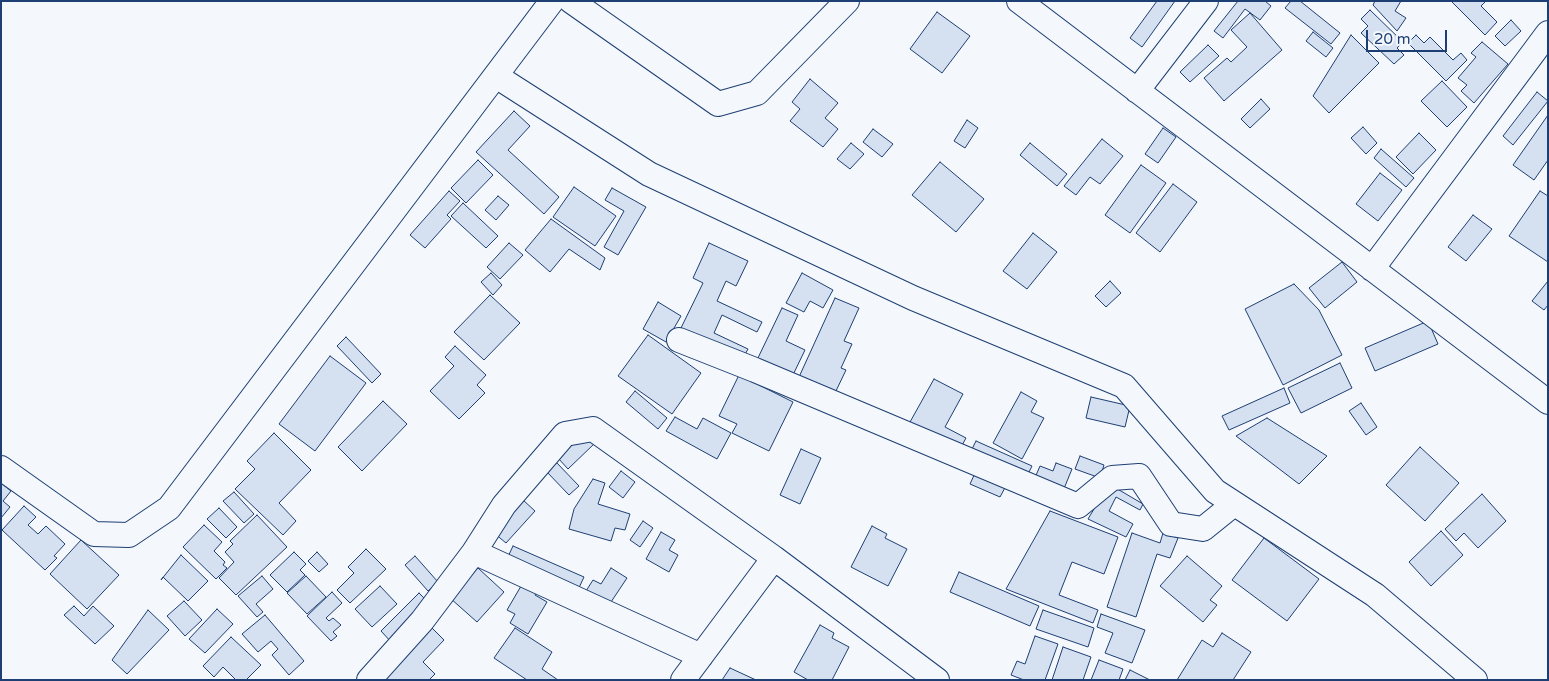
<!DOCTYPE html>
<style>
body{margin:0}
#map{position:relative;width:1549px;height:681px;overflow:hidden;background:#f4f7fb;font-family:"Varela Round",sans-serif}
canvas{display:block}
.frame{position:absolute;inset:0;border:2px solid #1d3f73;pointer-events:none}
.scale{position:absolute;left:1366px;top:30px;width:81px;height:22px;box-sizing:border-box;border:2px solid #1d3f73;border-top:0;padding-left:6px;font-size:15px;line-height:18px;white-space:nowrap;color:#1d3f73;-webkit-text-stroke:4px #f4f7fb;paint-order:stroke}
</style>
<div id="map">
<canvas width="1549" height="681"></canvas>
<div class="frame"></div>
<div class="scale">20 m</div>
</div>
<script>
const context = document.querySelector('canvas').getContext('2d');
context.lineJoin = 'round';
function fill(path, color) { context.fillStyle = color; context.fill(path, 'evenodd'); }
const shape = rows => new Path2D(rows.map(r => 'M' + r).join(''));
function strokePath(path, color, width, dash) { context.strokeStyle = color; context.lineWidth = width; context.lineCap = dash ? 'butt' : 'round'; context.setLineDash(dash || []); context.stroke(path); }
const building = shape([
 [1157,1,1175,1,1142,47,1130,38,1157,1],
 [1238,1,1265,1,1271,6,1260,20,1245,9,1223,38,1214,31,1238,1],
 [1291,1,1300,1,1340,33,1331,44,1285,8,1291,1],
 [1375,1,1401,1,1395,11,1406,18,1397,31,1373,5,1375,1],
 [1451,1,1486,1,1481,6,1497,22,1485,35,1451,1],
 [1370,10,1403,42,1397,48,1404,55,1394,64,1361,33,1368,26,1361,19,1370,10],
 [937,12,970,36,942,73,910,49,937,12],
 [1250,13,1282,50,1224,101,1204,78,1227,58,1231,62,1247,47,1231,30,1250,13],
 [1511,20,1521,31,1505,46,1495,36,1511,20],
 [1313,32,1333,48,1326,57,1306,41,1313,32],
 [1351,35,1379,63,1329,113,1313,96,1351,35],
 [1416,35,1424,43,1430,37,1453,60,1461,53,1467,60,1446,81,1408,43,1416,35],
 [1482,42,1508,64,1474,103,1461,91,1467,85,1458,78,1476,57,1471,53,1482,42],
 [1208,45,1219,56,1190,82,1180,72,1208,45],
 [810,79,838,103,825,118,838,129,823,147,790,121,800,109,792,102,810,79],
 [1442,81,1467,107,1447,127,1421,101,1442,81],
 [1537,92,1548,101,1513,145,1503,136,1537,92],
 [1261,99,1270,109,1250,128,1241,119,1261,99],
 [514,111,530,126,508,150,559,197,544,214,476,152,514,111],
 [1548,115,1548,160,1534,180,1513,165,1548,115],
 [967,120,978,128,965,148,954,141,967,120],
 [1363,127,1377,143,1366,154,1351,138,1363,127],
 [1163,128,1176,137,1158,163,1145,154,1163,128],
 [873,129,893,144,882,157,863,142,873,129],
 [1419,133,1436,150,1413,174,1396,157,1419,133],
 [1102,139,1123,156,1100,184,1090,177,1076,195,1064,186,1102,139],
 [851,143,864,154,850,169,837,159,851,143],
 [1030,143,1067,174,1057,186,1020,155,1030,143],
 [1381,149,1414,178,1406,187,1374,158,1381,149],
 [478,160,493,175,466,203,451,188,478,160],
 [940,162,984,199,956,232,912,195,940,162],
 [1141,165,1166,183,1130,233,1105,215,1141,165],
 [1380,173,1402,190,1378,221,1356,204,1380,173],
 [1173,184,1197,202,1160,252,1136,233,1173,184],
 [574,187,616,216,595,246,553,217,574,187],
 [612,188,646,207,618,255,604,247,624,211,605,200,612,188],
 [449,191,460,201,447,215,451,219,425,248,410,235,449,191],
 [1540,191,1548,196,1548,262,1509,236,1540,191],
 [498,196,509,205,496,220,485,210,498,196],
 [463,203,498,236,486,248,451,216,463,203],
 [1473,215,1492,229,1466,261,1448,247,1473,215],
 [551,219,605,258,600,270,569,249,550,272,525,250,551,219],
 [1033,233,1057,252,1027,289,1003,271,1033,233],
 [509,243,523,255,500,279,487,267,509,243],
 [709,243,748,261,736,286,726,281,717,301,762,322,757,332,722,315,714,333,748,349,742,360,680,330,703,283,693,278,709,243],
 [1342,262,1357,282,1325,308,1309,288,1342,262],
 [491,273,502,285,493,295,481,282,491,273],
 [802,273,833,290,823,308,810,301,804,312,786,303,802,273],
 [1110,281,1121,293,1106,307,1095,296,1110,281],
 [1548,281,1548,305,1544,310,1532,301,1548,281],
 [1294,284,1319,310,1342,355,1283,385,1245,309,1294,284],
 [490,295,520,323,484,360,454,332,490,295],
 [835,298,859,308,844,341,852,344,841,368,846,370,835,393,799,377,835,298],
 [658,302,681,316,666,342,643,329,658,302],
 [782,308,798,315,786,341,805,350,791,379,756,362,782,308],
 [1428,321,1438,344,1375,371,1365,348,1428,321],
 [648,335,701,373,672,414,618,376,648,335],
 [346,337,381,374,372,383,337,346,346,337],
 [455,346,486,375,477,385,485,393,459,419,430,391,454,366,445,357,455,346],
 [330,356,366,383,315,451,279,424,330,356],
 [1340,363,1352,388,1301,413,1288,388,1340,363],
 [739,375,793,402,769,451,732,433,737,424,719,416,739,375],
 [934,379,963,394,945,427,966,438,960,449,910,422,934,379],
 [1284,388,1290,403,1229,430,1222,416,1284,388],
 [635,391,667,418,658,429,626,402,635,391],
 [1021,392,1037,401,1031,412,1044,418,1022,459,993,443,1021,392],
 [1091,397,1130,406,1125,427,1086,418,1091,397],
 [383,401,407,424,362,471,338,447,383,401],
 [1361,403,1377,427,1366,435,1349,411,1361,403],
 [675,417,697,429,703,418,731,433,717,459,666,431,675,417],
 [1267,418,1327,456,1299,484,1236,436,1267,418],
 [274,433,311,470,279,503,296,521,283,535,235,489,255,469,247,461,274,433],
 [585,433,595,443,568,469,558,458,585,433],
 [976,441,1032,466,1026,478,970,453,976,441],
 [1420,447,1459,483,1425,521,1386,485,1420,447],
 [801,449,821,458,800,504,780,495,801,449],
 [1080,456,1104,465,1100,478,1075,469,1080,456],
 [556,462,579,486,569,495,546,471,556,462],
 [1056,463,1072,469,1063,491,1034,480,1040,466,1053,471,1056,463],
 [621,471,635,482,623,498,609,487,621,471],
 [976,471,1007,484,1000,497,970,484,976,471],
 [593,479,605,483,598,504,630,514,625,530,615,528,611,541,569,529,574,509,593,479],
 [1,483,11,491,3,501,10,507,1,518,1,483],
 [1109,484,1143,504,1140,510,1116,497,1109,511,1133,524,1126,537,1088,519,1109,484],
 [234,492,254,514,244,523,223,501,234,492],
 [1482,494,1506,521,1478,548,1464,533,1456,541,1445,529,1482,494],
 [523,500,535,511,506,543,494,533,523,500],
 [24,506,36,517,28,525,38,534,46,526,65,544,54,556,57,558,45,570,2,530,24,506],
 [219,508,237,527,226,538,207,519,219,508],
 [1050,511,1118,537,1104,574,1072,562,1059,595,1098,610,1093,623,1006,589,1050,511],
 [257,515,287,547,236,595,219,578,234,562,225,552,233,544,230,541,257,515],
 [643,521,653,528,640,547,630,540,643,521],
 [204,525,222,542,214,551,225,562,223,565,227,568,216,579,183,547,204,525],
 [872,526,887,534,885,538,907,549,888,586,851,567,872,526],
 [1441,531,1463,555,1431,586,1409,562,1441,531],
 [661,532,675,540,669,550,678,555,669,572,646,559,661,532],
 [1132,533,1160,543,1163,533,1178,538,1170,558,1157,554,1136,617,1107,607,1132,533],
 [1264,538,1319,579,1287,621,1232,580,1264,538],
 [81,540,119,575,87,609,50,574,81,540],
 [513,546,584,577,577,592,506,561,513,546],
 [366,549,386,569,350,603,337,590,354,573,348,567,366,549],
 [294,552,306,564,300,570,305,575,287,592,270,575,294,552],
 [317,552,328,564,319,572,308,561,317,552],
 [181,555,208,581,188,601,163,577,161,580,181,555],
 [415,556,438,582,428,591,405,565,415,556],
 [1187,556,1222,586,1210,600,1217,605,1203,622,1160,586,1187,556],
 [478,568,504,592,477,622,450,598,478,568],
 [611,568,627,578,609,605,586,591,593,580,601,584,611,568],
 [959,572,1039,606,1030,626,950,592,959,572],
 [262,576,273,589,256,604,263,612,257,617,238,596,262,576],
 [306,576,326,597,307,614,287,593,306,576],
 [524,581,538,590,535,595,547,602,528,634,510,623,515,614,507,610,524,581],
 [380,586,397,604,372,627,355,609,380,586],
 [332,592,342,603,326,618,329,621,333,618,341,625,333,632,337,636,331,641,307,616,332,592],
 [419,593,430,604,392,643,381,631,419,593],
 [184,601,202,620,185,636,167,616,184,601],
 [74,606,84,616,93,606,114,626,95,644,64,615,74,606],
 [217,609,233,624,205,653,189,639,217,609],
 [148,610,169,630,127,674,112,660,148,610],
 [1043,610,1094,628,1088,647,1036,629,1043,610],
 [1101,614,1145,630,1132,663,1105,653,1113,633,1097,627,1101,614],
 [265,615,304,661,289,675,272,655,278,649,271,641,258,652,242,634,265,615],
 [820,625,834,633,832,638,849,647,832,680,808,680,794,672,820,625],
 [430,626,444,640,423,662,435,674,429,680,378,680,430,626],
 [515,628,552,652,542,669,558,680,527,680,494,658,515,628],
 [1222,633,1251,652,1233,680,1177,680,1202,640,1213,647,1222,633],
 [1035,636,1058,644,1045,680,1024,680,1011,675,1017,661,1025,664,1035,636],
 [231,637,261,665,246,680,236,680,223,667,214,677,203,666,231,637],
 [1063,647,1091,657,1083,680,1052,680,1063,647],
 [1099,660,1123,669,1119,680,1091,680,1099,660],
 [730,668,756,680,722,680,730,668],
 [1130,670,1150,680,1125,680,1130,670]
]);
fill(building, '#d5e0f0');
strokePath(building, '#1d3f73', 1);
const street = shape([
 [571,1,718,104,757,93,847,1],
 [1019,1,1548,402],
 [496,76,649,174,913,298,1124,386,1215,491,1375,595,1475,680],
 [1137,91,1206,1],
 [1372,269,1548,33],
 [679,340,755,370,1078,506,1112,478,1139,476,1171,524,1203,529,1234,504],
 [1,468,94,534,129,535,169,508,552,1],
 [474,552,701,656],
 [369,680,422,621,474,552,504,505,565,434,593,429,774,558,937,680],
 [683,680,774,558]
]);
strokePath(street, '#1d3f73', 26);
strokePath(street, '#f4f7fb', 24);
</script>
